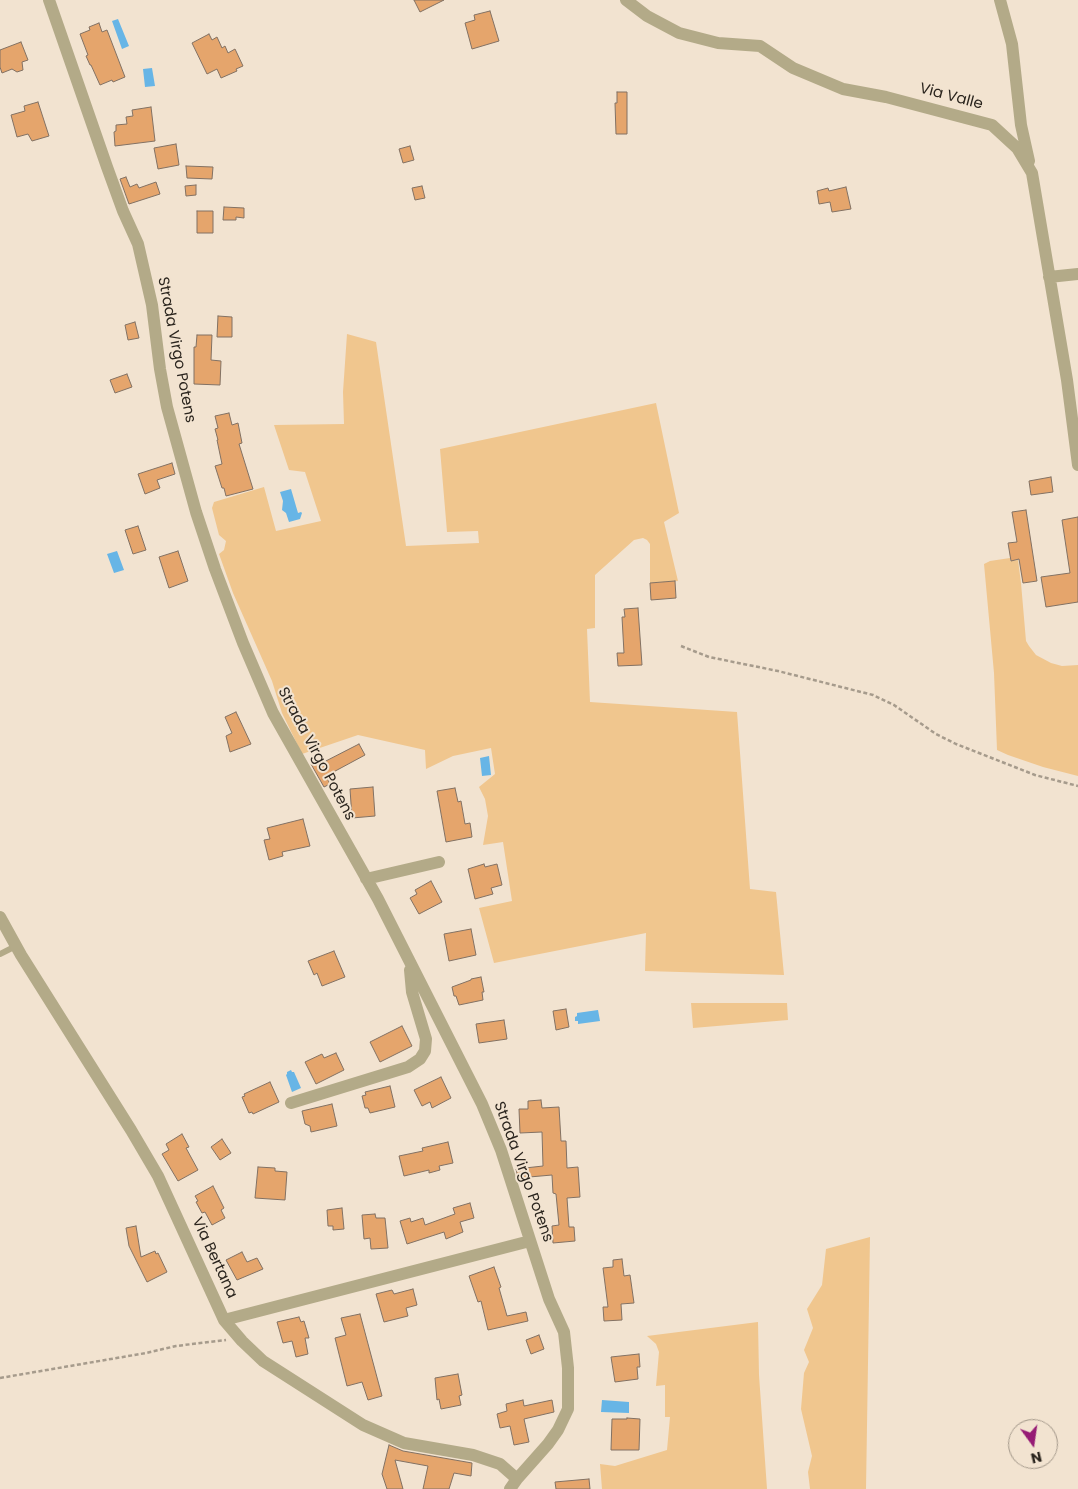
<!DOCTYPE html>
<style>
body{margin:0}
#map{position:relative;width:1078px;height:1489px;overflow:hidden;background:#f2e3d0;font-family:Poppins,sans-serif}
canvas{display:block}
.north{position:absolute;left:1008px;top:1419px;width:50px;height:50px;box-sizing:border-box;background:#f2e3d0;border:1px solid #a29789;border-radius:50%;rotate:166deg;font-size:14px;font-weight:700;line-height:20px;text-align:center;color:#2b251e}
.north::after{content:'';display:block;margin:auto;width:18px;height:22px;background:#961b75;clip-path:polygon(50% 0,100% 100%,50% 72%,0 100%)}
</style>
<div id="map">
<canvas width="1078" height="1489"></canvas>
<div class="north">N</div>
</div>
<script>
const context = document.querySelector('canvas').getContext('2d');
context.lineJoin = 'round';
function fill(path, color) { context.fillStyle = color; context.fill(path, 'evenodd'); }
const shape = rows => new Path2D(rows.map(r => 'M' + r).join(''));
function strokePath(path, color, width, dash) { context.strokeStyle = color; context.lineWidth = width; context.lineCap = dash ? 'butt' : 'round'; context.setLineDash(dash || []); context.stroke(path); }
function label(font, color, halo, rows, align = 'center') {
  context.font = font + ' Poppins,sans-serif'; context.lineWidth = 4; context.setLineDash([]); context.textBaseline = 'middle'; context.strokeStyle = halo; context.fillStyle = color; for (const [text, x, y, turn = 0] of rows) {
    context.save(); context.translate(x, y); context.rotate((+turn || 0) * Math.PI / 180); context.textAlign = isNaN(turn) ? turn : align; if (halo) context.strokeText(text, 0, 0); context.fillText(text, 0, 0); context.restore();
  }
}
fill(shape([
 [347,334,376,342,406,546,479,543,478,531,447,532,440,449,656,403,679,513,664,522,678,581,650,583,650,544,647,540,643,538,634,540,595,575,595,628,587,629,590,702,737,712,750,889,776,892,784,975,645,971,646,933,494,963,479,908,512,901,503,842,483,845,488,816,485,799,479,787,495,774,491,748,453,756,426,769,425,750,358,735,302,754,282,713,272,681,233,593,219,554,224,550,226,541,219,535,212,508,214,502,264,487,276,531,321,521,305,472,289,470,274,425,344,424,343,392],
 [1010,558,1010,561,1018,560,1021,583,1026,641,1029,646,1036,655,1051,663,1062,666,1078,665,1078,776,1043,767,1008,755,997,750,994,673,984,564,990,561],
 [691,1003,787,1003,788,1020,693,1028],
 [870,1237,866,1489,810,1489,808,1472,812,1456,801,1409,804,1373,809,1362,804,1350,813,1328,807,1309,822,1285,826,1249],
 [758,1322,759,1375,767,1489,602,1489,600,1464,615,1466,667,1450,670,1417,665,1417,665,1385,656,1386,659,1352,656,1344,647,1336]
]), '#f0c68e');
fill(shape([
 [118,19,129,46,122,49,112,21],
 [152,68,155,86,145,87,143,69],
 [291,489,298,513,301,512,302,513,300,519,289,522,286,513,282,510,283,501,280,492],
 [117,551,124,570,114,573,107,554],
 [489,756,491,775,482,776,480,758],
 [598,1010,600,1021,578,1024,578,1021,575,1021,575,1017,577,1016,577,1013],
 [291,1070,292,1072,294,1072,301,1088,292,1092,286,1075,287,1074,287,1072],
 [602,1400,629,1402,629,1413,601,1412]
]), '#67b5e6');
const building = shape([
 [414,0,444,0,420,12,414,0],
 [490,11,499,41,472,49,465,23,475,20,474,15,490,11],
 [99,23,102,32,107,30,125,77,113,82,112,80,100,85,91,65,90,65,86,56,88,55,80,34,90,30,89,27,99,23],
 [209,34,212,40,217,37,222,48,225,46,228,53,235,49,243,66,236,69,237,71,221,78,217,69,207,74,192,43,209,34],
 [21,42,28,60,22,62,23,70,17,72,12,69,2,73,0,67,0,50,21,42],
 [617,92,627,92,627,134,616,134,615,103,617,103,617,92],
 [38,102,49,136,32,141,28,134,17,137,11,115,25,111,24,106,38,102],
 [151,107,155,141,115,146,114,132,116,131,116,125,127,124,126,117,133,116,132,110,151,107],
 [176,144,179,165,158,169,154,148,176,144],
 [410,146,414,160,403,163,399,149,410,146],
 [186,166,213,167,212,179,187,178,186,166],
 [126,177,130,187,137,184,139,188,156,182,160,194,129,204,120,179,126,177],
 [196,185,196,195,186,196,185,186,196,185],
 [422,186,425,198,415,200,412,188,422,186],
 [846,187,851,209,832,212,830,202,819,204,817,191,828,188,829,191,846,187],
 [224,207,244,208,244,218,236,217,236,220,223,220,224,207],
 [197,211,213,211,213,233,197,233,197,211],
 [218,316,232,317,232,337,217,337,218,316],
 [135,322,139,338,128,340,125,325,135,322],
 [197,335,212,335,211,360,221,361,220,385,194,384,194,347,196,347,197,335],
 [127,374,132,387,115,393,110,380,127,374],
 [229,413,232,425,238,423,242,443,239,444,253,489,226,496,224,488,222,488,215,466,222,464,217,440,218,440,215,429,218,428,215,416,229,413],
 [172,463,175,474,157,480,160,488,145,494,138,474,172,463],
 [1051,477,1053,492,1031,495,1029,481,1051,477],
 [1026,510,1037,581,1023,583,1019,559,1011,561,1008,543,1017,542,1012,512,1026,510],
 [1078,517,1078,602,1046,607,1041,577,1070,573,1062,520,1078,517],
 [138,526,146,550,133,554,125,530,138,526],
 [178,551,188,581,169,588,159,557,178,551],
 [675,581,676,598,651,600,650,583,675,581],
 [638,608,642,665,618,666,617,653,624,653,622,617,625,617,624,609,638,608],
 [236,712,251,744,230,752,226,736,232,733,225,717,236,712],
 [359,744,365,755,326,776,330,784,324,787,311,764,318,760,320,764,359,744],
 [373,787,375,816,352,818,350,789,373,787],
 [455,788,458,802,461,801,465,824,470,823,472,837,446,842,437,791,455,788],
 [303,819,310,846,282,852,283,856,269,860,264,840,270,839,267,828,303,819],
 [484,864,485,867,497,864,502,885,491,888,493,894,475,899,468,869,484,864],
 [431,881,442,902,419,914,410,898,417,894,415,890,431,881],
 [471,929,476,955,449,961,444,934,471,929],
 [334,951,345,977,322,986,317,973,314,975,308,961,334,951],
 [481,977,484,992,482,992,483,1000,459,1005,456,996,454,996,452,987,471,980,471,979,481,977],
 [566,1009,569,1027,556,1030,553,1011,566,1009],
 [504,1020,507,1039,479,1043,476,1024,504,1020],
 [402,1026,412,1046,380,1062,370,1042,402,1026],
 [336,1053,344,1070,316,1084,305,1062,322,1054,324,1058,336,1053],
 [441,1077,451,1098,432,1108,430,1102,422,1106,414,1090,441,1077],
 [270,1082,279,1102,253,1114,252,1112,249,1113,242,1097,245,1096,244,1094,270,1082],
 [390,1086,395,1107,370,1113,368,1108,365,1108,362,1096,366,1095,365,1092,390,1086],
 [541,1100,542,1108,559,1107,561,1141,566,1141,567,1168,578,1167,580,1197,567,1198,569,1227,574,1227,575,1241,553,1243,552,1226,559,1225,556,1194,553,1193,552,1175,518,1178,516,1169,543,1166,542,1132,520,1133,519,1109,528,1109,528,1101,541,1100],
 [332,1104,337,1126,311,1132,310,1126,305,1124,302,1111,332,1104],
 [182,1134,189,1147,186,1148,198,1170,178,1181,162,1154,169,1150,166,1144,182,1134],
 [222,1139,231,1153,220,1160,211,1147,222,1139],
 [448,1142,453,1163,439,1166,440,1170,429,1173,429,1170,404,1176,399,1156,423,1151,422,1148,448,1142],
 [258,1167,275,1168,275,1171,287,1172,285,1200,255,1198,258,1167],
 [213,1186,224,1208,221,1210,225,1218,212,1225,205,1212,202,1213,196,1202,198,1201,195,1196,213,1186],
 [470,1203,474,1218,460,1222,463,1232,446,1239,444,1232,407,1244,400,1221,410,1218,411,1222,423,1218,425,1225,455,1214,453,1208,470,1203],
 [342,1208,344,1229,333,1230,333,1226,328,1226,327,1210,342,1208],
 [375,1214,376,1218,385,1218,388,1248,371,1249,370,1238,364,1239,362,1215,375,1214],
 [136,1226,141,1257,155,1251,156,1254,158,1253,167,1272,147,1282,129,1246,126,1228,136,1226],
 [242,1252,247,1262,257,1258,263,1269,237,1280,226,1260,242,1252],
 [622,1259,624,1276,630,1275,634,1303,621,1304,622,1320,604,1321,603,1307,608,1307,603,1268,613,1267,613,1260,622,1259],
 [494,1267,501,1287,499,1288,507,1316,526,1312,528,1321,488,1330,481,1301,478,1302,469,1276,494,1267],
 [413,1289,417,1305,406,1308,408,1316,384,1322,376,1294,392,1290,394,1294,413,1289],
 [360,1314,382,1396,368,1400,362,1382,347,1386,335,1338,346,1335,341,1318,360,1314],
 [299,1317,301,1322,304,1321,309,1338,305,1338,308,1354,296,1357,292,1341,283,1343,277,1322,299,1317],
 [539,1335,544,1349,531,1354,526,1340,539,1335],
 [639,1354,640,1367,637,1367,638,1379,615,1382,611,1357,639,1354],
 [458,1374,462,1395,459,1396,461,1405,441,1409,439,1399,437,1400,435,1378,458,1374],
 [523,1400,524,1406,552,1400,554,1412,524,1419,529,1442,514,1445,510,1426,500,1428,497,1414,507,1411,506,1404,523,1400],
 [627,1418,640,1419,639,1450,611,1450,612,1419,627,1419,627,1418],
 [389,1445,403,1451,472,1463,471,1476,454,1473,449,1489,423,1489,428,1466,395,1460,403,1489,387,1489,382,1474,389,1445],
 [589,1479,590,1489,556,1489,555,1482,589,1479]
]);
fill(building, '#e5a56c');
strokePath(building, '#827163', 1);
strokePath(shape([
 [681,646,709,657,778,671,873,695,894,705,936,734,956,744,1035,775,1078,786],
 [0,1378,146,1353,176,1346,226,1340]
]), '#a69b8c', 2.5, [4, 2.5]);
strokePath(shape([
 [0,954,16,946]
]), '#b3aa88', 6);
strokePath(shape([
 [49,0,107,167,123,211,138,244,152,305,160,369,167,407,196,512,215,569,243,643,273,713,378,899,482,1104,501,1150,549,1299,564,1332,568,1368,568,1409,558,1430,548,1444,517,1479,510,1489],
 [626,0,647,16,679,33,718,43,760,46,793,68,843,89,886,97,992,125,1017,148,1032,173,1067,380,1078,465],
 [1000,0,1012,44,1021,125,1029,161],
 [1049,277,1078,274],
 [366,879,439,862],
 [0,917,21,955,131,1130,158,1176,224,1320,242,1341,263,1361,363,1425,404,1443,473,1455,500,1464,517,1479],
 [291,1103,408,1067,420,1059,425,1051,426,1039,412,992,410,970],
 [224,1320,530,1241]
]), '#b3aa88', 12);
label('15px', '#2b251e', '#f2e3d0', [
 ["Via Valle",951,97,15],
 ["Strada Virgo Potens",176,350,79],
 ["Strada Virgo Potens",316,754,62],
 ["Strada Virgo Potens",523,1172,70],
 ["Via Bertana",214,1258,65]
]);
</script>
